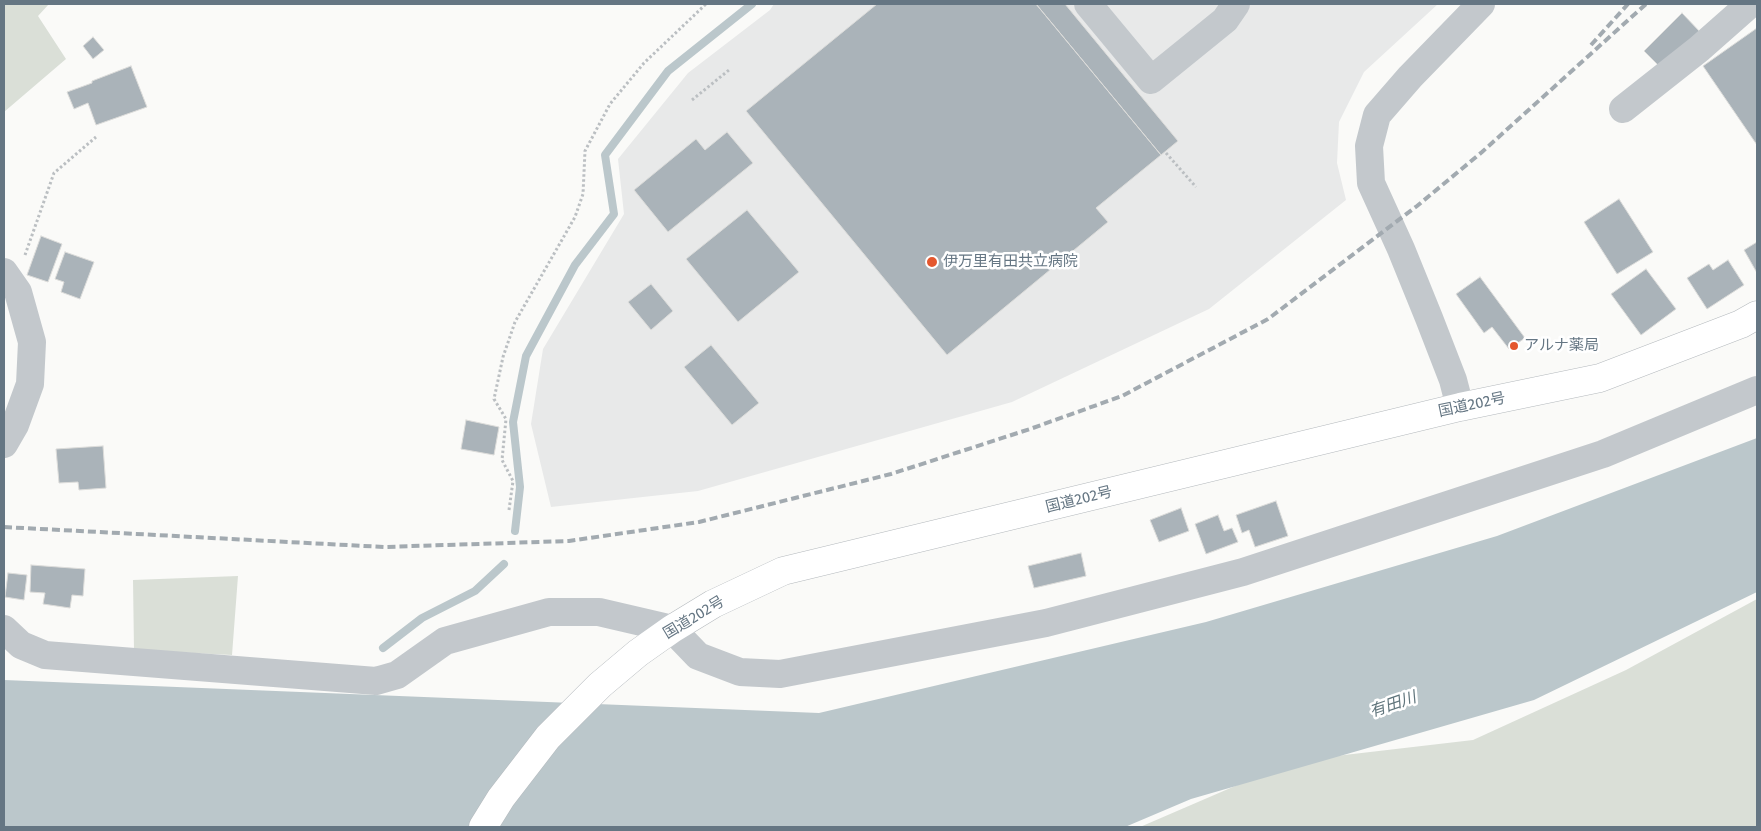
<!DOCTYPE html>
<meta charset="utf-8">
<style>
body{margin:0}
#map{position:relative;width:1761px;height:831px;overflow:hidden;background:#fafaf8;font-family:"Fira Sans",sans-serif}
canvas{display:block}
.frame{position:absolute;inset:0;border:5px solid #657683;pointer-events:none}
</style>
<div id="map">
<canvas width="1761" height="831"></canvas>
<div class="frame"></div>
</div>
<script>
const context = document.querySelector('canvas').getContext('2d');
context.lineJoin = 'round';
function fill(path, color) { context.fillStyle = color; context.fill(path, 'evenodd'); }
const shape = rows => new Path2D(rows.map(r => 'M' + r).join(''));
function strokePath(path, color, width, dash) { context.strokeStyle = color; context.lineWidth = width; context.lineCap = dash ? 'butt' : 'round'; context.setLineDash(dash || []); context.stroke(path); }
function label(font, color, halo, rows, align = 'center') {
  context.font = font + ' "Fira Sans","Noto Sans JP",sans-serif'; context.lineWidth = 5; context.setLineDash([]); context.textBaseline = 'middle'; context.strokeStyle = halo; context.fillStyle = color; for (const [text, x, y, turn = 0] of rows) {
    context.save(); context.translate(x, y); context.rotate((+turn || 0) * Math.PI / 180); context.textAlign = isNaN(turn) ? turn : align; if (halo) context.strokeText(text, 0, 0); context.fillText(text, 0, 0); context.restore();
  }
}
fill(shape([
 [774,4,1438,4,1364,72,1339,122,1337,163,1346,200,1209,309,1012,402,698,491,551,507,531,424,543,349,624,214,618,159,688,73,770,10]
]), '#e8e9e9');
fill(shape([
 [4,4,49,4,38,16,66,59,4,112],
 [238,576,232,655,134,650,133,580],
 [1757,599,1757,827,1140,827,1293,761,1473,740,1626,670]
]), '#dadfd7');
fill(shape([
 [1757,438,1757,592,1534,700,1191,799,1125,827,4,827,4,680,819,713,1206,622,1497,536]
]), '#bbc7cb');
strokePath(shape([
 [515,531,520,487,513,422,526,356,575,265,614,214,605,155,668,71,752,4],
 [383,648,422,618,475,591,504,564]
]), '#bbc7cb', 8);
const building = shape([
 [877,4,1036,4,1161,155,1096,208,1108,222,947,355,746,111,877,4],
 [1036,4,1065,4,1178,141,1161,155,1036,4],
 [1682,13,1702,34,1664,71,1644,51,1682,13],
 [1757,28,1757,145,1703,66,1757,28],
 [93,37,104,50,93,59,83,46,93,37],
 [131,66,147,107,96,125,88,103,74,109,67,92,92,83,92,81,131,66],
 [727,132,753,163,668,232,634,190,696,139,705,150,727,132],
 [1619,199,1653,252,1617,274,1584,222,1619,199],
 [747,210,799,272,738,322,686,259,747,210],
 [41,236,62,244,48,282,27,275,41,236],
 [1757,242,1757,273,1744,250,1757,242],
 [65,252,94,262,80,299,61,292,64,282,55,279,65,252],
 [1728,260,1744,285,1707,309,1687,278,1709,264,1713,270,1728,260],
 [1646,269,1676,309,1641,335,1611,294,1646,269],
 [1480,277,1525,338,1509,349,1492,327,1484,333,1456,294,1480,277],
 [651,284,673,311,651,330,628,302,651,284],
 [711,345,759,403,732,425,684,367,711,345],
 [466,420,499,427,494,455,461,449,466,420],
 [103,446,106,488,79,490,78,482,59,483,56,449,103,446],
 [1276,501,1288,536,1255,547,1249,530,1242,533,1236,515,1276,501],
 [1181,508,1189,531,1159,542,1150,520,1181,508],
 [1218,515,1224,531,1232,528,1238,542,1206,554,1195,524,1218,515],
 [1081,553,1086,576,1034,588,1028,566,1081,553],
 [31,565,85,569,83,596,72,595,70,608,43,604,45,593,30,592,31,565],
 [8,573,27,575,24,600,5,597,8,573]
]);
fill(building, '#aab3b9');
strokePath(building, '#dcdcda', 1);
const highway = shape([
 [483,827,501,798,548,737,600,685,638,653,672,629,713,604,783,571,1460,407,1600,378,1741,324,1757,315]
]);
strokePath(highway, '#b4b9bd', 29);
strokePath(shape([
 [692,100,729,70],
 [1166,153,1196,187],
 [25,255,54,173,96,137],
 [509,510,513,481,502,460,506,419,494,399,503,357,515,322,575,217,583,194,585,151,610,104,644,63,706,4]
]), '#bbbfc2', 3, [2.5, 2.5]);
strokePath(shape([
 [1088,4,1151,80,1225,20,1236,4],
 [1623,109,1699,49,1750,4],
 [4,272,18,292,32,342,30,384,15,425,4,444],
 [1460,407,1453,380,1429,318,1401,249,1371,183,1369,146,1377,115,1410,77,1481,4],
 [4,629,21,645,45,655,376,681,397,675,445,641,549,612,599,612,672,629,698,656,740,672,780,674,1046,623,1243,572,1603,454,1757,390]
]), '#c3c8cc', 28);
strokePath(highway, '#fff', 28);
strokePath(shape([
 [1591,45,1628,4],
 [4,527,384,547,569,541,699,522,891,474,1030,429,1122,396,1268,319,1417,206,1482,152,1646,4]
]), '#a2aab0', 4, [8, 4]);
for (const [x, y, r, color] of [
 [932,262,6,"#e4572e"],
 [1514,346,5,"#e4572e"]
]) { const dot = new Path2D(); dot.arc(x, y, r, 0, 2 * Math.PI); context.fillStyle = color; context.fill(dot); strokePath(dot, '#fff', 2); }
label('15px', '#657683', '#fff', [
 ["伊万里有田共立病院",943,262],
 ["アルナ薬局",1524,346]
], 'left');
label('15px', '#657683', '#fff', [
 ["国道202号",1472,405,-12],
 ["国道202号",1079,500,-14],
 ["国道202号",694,618,-31]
]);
label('italic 16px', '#60757c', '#fff', [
 ["有田川",1393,705,-19]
]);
</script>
